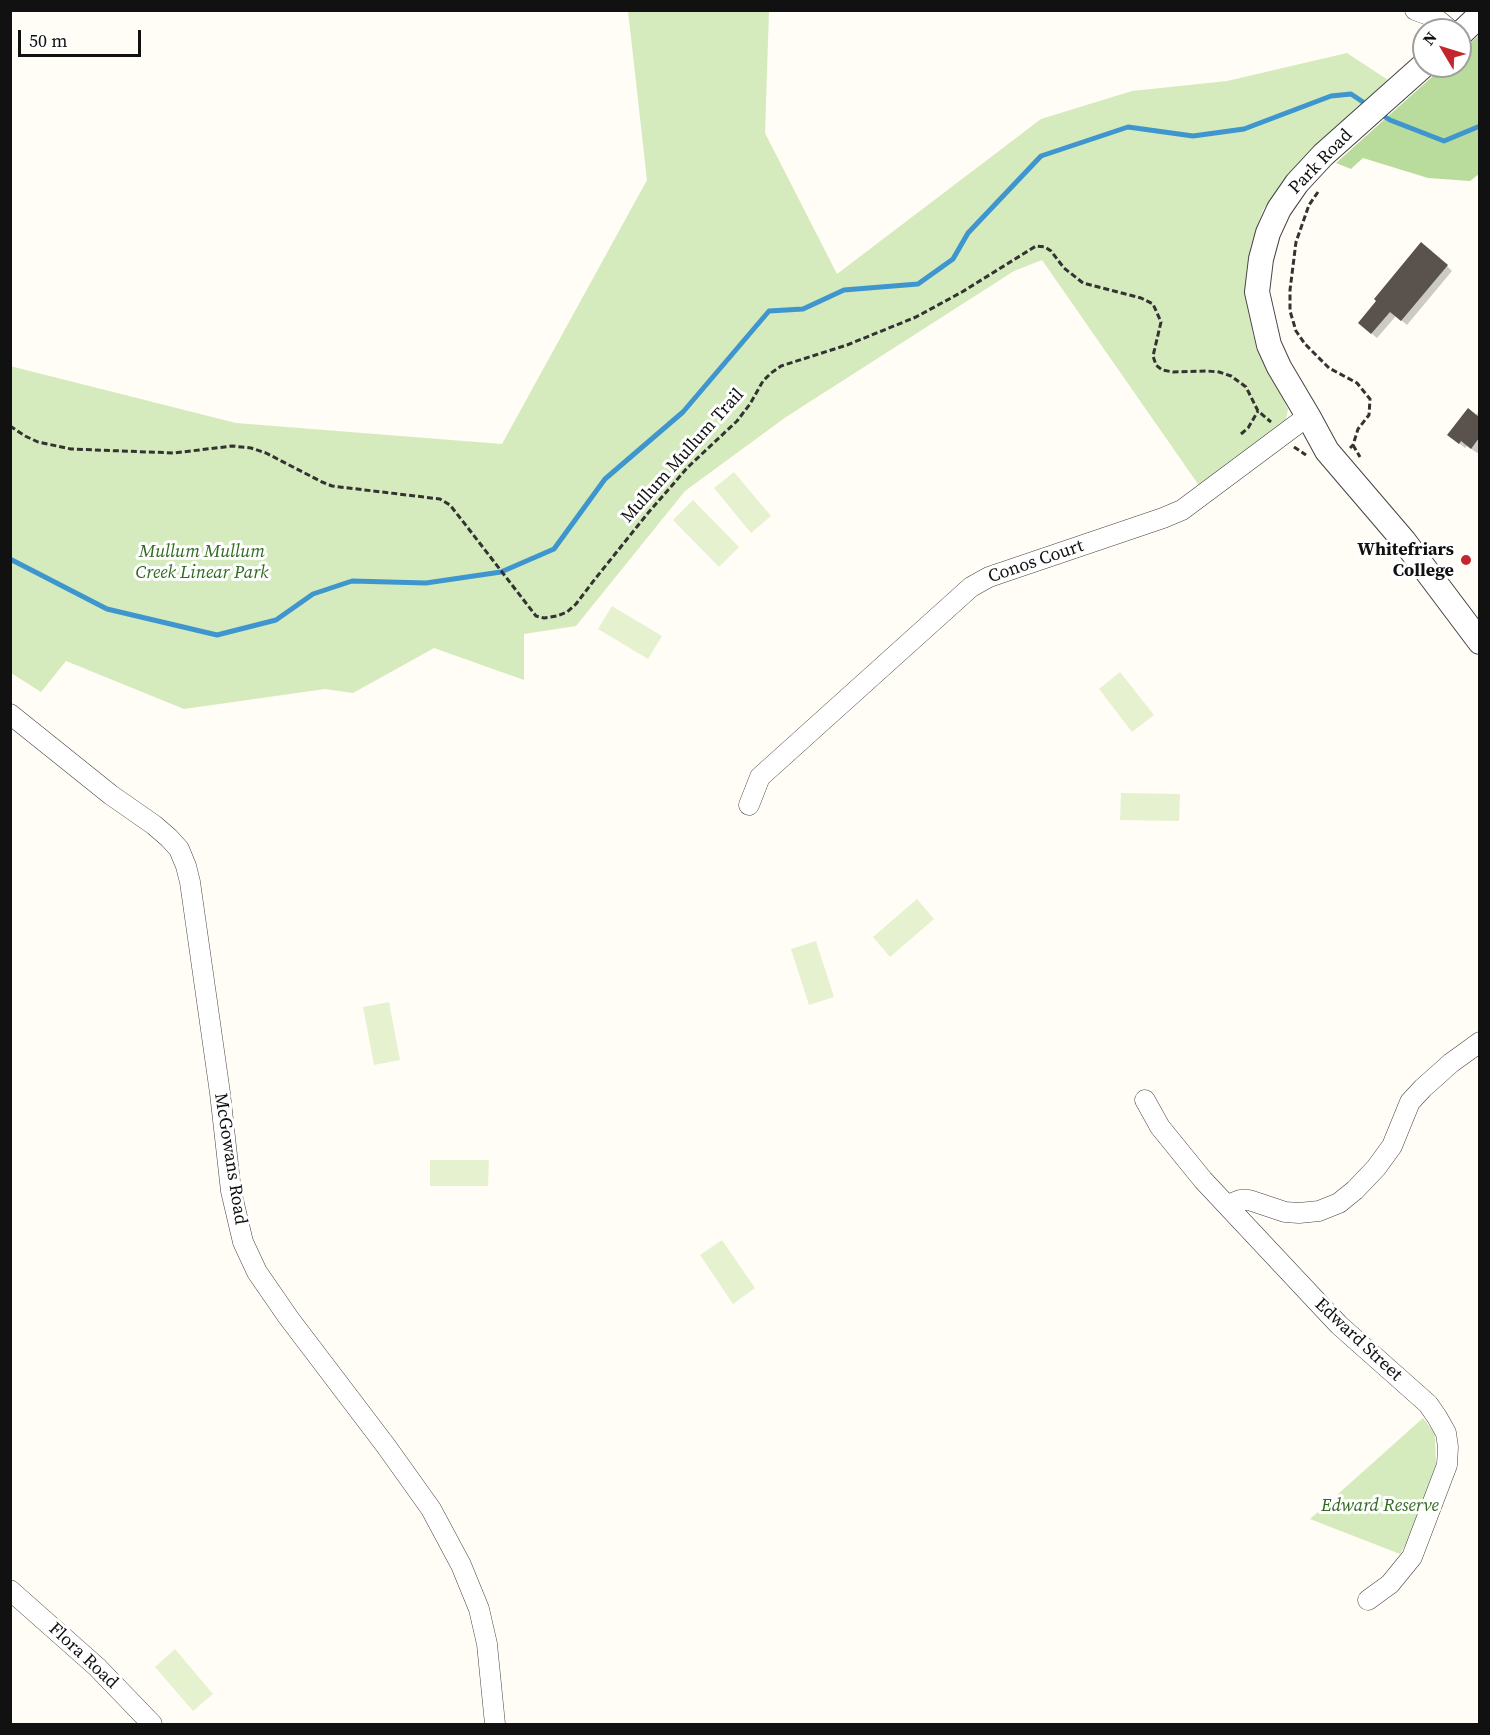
<!DOCTYPE html>
<style>
body{margin:0}
#map{position:relative;width:1490px;height:1735px;overflow:hidden;background:#fffdf5;font-family:"Source Serif 4",serif}
canvas{display:block}
.frame{position:absolute;inset:0;border:12px solid #111;pointer-events:none}
.north{position:absolute;left:1412px;top:18px;width:60px;height:60px;box-sizing:border-box;background:#fff;border:2px solid #a0a0a0;border-radius:50%;rotate:308deg;font-size:16px;font-weight:700;line-height:24px;text-align:center;color:#111}
.north::after{content:'';display:block;margin:auto;width:21px;height:27px;background:#c4262e;clip-path:polygon(50% 0,100% 100%,50% 72%,0 100%)}
.scale{position:absolute;left:18px;top:30px;width:123px;height:27px;box-sizing:border-box;border:3px solid #111;border-top:0;padding-left:8px;font-size:18px;line-height:21px;white-space:nowrap;color:#111;-webkit-text-stroke:4px #fff;paint-order:stroke}
</style>
<div id="map">
<canvas width="1490" height="1735"></canvas>
<div class="frame"></div>
<div class="north">N</div>
<div class="scale">50 m</div>
</div>
<script>
const context = document.querySelector('canvas').getContext('2d');
context.lineJoin = 'round';
function fill(path, color) { context.fillStyle = color; context.fill(path, 'evenodd'); }
const shape = rows => new Path2D(rows.map(r => 'M' + r).join(''));
function strokePath(path, color, width, dash) { context.strokeStyle = color; context.lineWidth = width; context.lineCap = dash ? 'butt' : 'round'; context.setLineDash(dash || []); context.stroke(path); }
function label(font, color, halo, rows, align = 'center') {
  context.font = font + ' "Source Serif 4",serif'; context.lineWidth = 6; context.setLineDash([]); context.textBaseline = 'middle'; context.strokeStyle = halo; context.fillStyle = color; for (const [text, x, y, turn = 0] of rows) {
    context.save(); context.translate(x, y); context.rotate((+turn || 0) * Math.PI / 180); context.textAlign = isNaN(turn) ? turn : align; if (halo) context.strokeText(text, 0, 0); context.fillText(text, 0, 0); context.restore();
  }
}
fill(shape([
 [628,11,769,11,765,133,837,274,1041,119,1132,91,1227,81,1347,53,1391,82,1284,181,1263,210,1250,248,1248,296,1253,335,1274,382,1288,409,1286,420,1270,436,1200,487,1042,260,1014,271,786,417,685,491,576,626,524,634,524,680,434,648,353,693,325,689,184,709,66,661,41,692,11,673,10,366,236,423,502,444,647,180],
 [1423,1418,1435,1434,1436,1464,1409,1539,1400,1554,1310,1519]
]), '#d5ebbd');
fill(shape([
 [1479,35,1479,174,1470,181,1428,178,1363,158,1351,169,1336,163,1444,66,1460,66,1460,52]
]), '#b9dc9c');
fill(shape([
 [734,472,771,516,751,533,714,488],
 [693,500,739,547,719,567,673,520],
 [612,606,662,636,648,659,598,629],
 [1120,672,1154,715,1132,732,1099,689],
 [1121,793,1180,794,1179,821,1120,820],
 [917,899,934,919,890,957,873,937],
 [816,941,834,997,809,1005,791,949],
 [389,1002,400,1060,374,1065,363,1007],
 [430,1160,489,1160,488,1186,430,1186],
 [722,1240,755,1288,733,1304,700,1255],
 [175,1649,213,1694,193,1711,155,1667]
]), '#e6f2cf');
fill(shape([
 [1447,266,1452,271,1407,325,1396,316,1377,338,1365,328],
 [1480,410,1480,450,1477,453,1467,446,1465,448,1455,440]
]), '#0003');
strokePath(shape([
 [1379,113,1390,120,1444,141,1480,126],
 [10,559,107,609,217,635,276,620,313,594,352,581,426,583,501,572,554,549,605,479,683,412,769,311,803,309,844,290,918,284,953,259,968,233,1041,156,1128,127,1193,136,1244,129,1331,96,1351,94,1369,106]
]), '#3f96cf', 5);
fill(shape([
 [1421,242,1448,265,1401,321,1390,312,1371,334,1358,323,1376,301,1374,299],
 [1468,408,1479,417,1479,438,1471,449,1461,441,1459,444,1447,435]
]), '#5a524d');
const minor = shape([
 [1415,10,1434,17,1450,30],
 [10,714,111,795,154,825,169,838,179,849,186,866,190,882,220,1093,231,1191,243,1242,257,1272,288,1317,386,1446,431,1509,461,1565,479,1609,487,1644,495,1724],
 [749,805,760,777,971,587,989,577,1163,518,1182,510,1308,416],
 [1145,1100,1160,1127,1203,1180,1339,1325,1428,1404,1437,1417,1446,1433,1448,1447,1447,1465,1412,1557,1390,1584,1368,1600],
 [1228,1205,1240,1200,1249,1200,1285,1212,1299,1213,1319,1211,1339,1203,1355,1190,1376,1168,1392,1146,1410,1102,1423,1088,1451,1063,1480,1042],
 [10,1590,97,1667,152,1724]
]);
const tertiary = shape([
 [1460,34,1480,15],
 [1424,65,1323,155,1297,183,1279,209,1268,233,1261,259,1257,292,1269,345,1279,367,1308,416,1327,451,1404,541,1480,642]
]);
strokePath(minor, '#444', 21);
strokePath(tertiary, '#444', 26);
strokePath(shape([
 [1318,192,1309,205,1296,242,1290,290,1290,311,1296,331,1305,344,1329,368,1357,383,1370,399,1369,415,1358,429,1353,445,1350,448],
 [10,426,25,436,38,442,71,449,174,453,232,446,251,448,266,453,322,482,332,486,440,499,450,505,461,519,536,616,544,618,557,616,567,612,576,604,595,579,648,513,688,467,737,421,750,404,763,381,771,373,781,366,847,345,916,317,962,292,1036,246,1045,247,1051,251,1064,268,1083,283,1141,298,1153,304,1161,322,1153,356,1156,365,1162,370,1173,372,1207,371,1219,372,1231,376,1246,387,1258,411,1271,422],
 [1241,434,1248,428,1258,411],
 [1353,445,1360,457],
 [1294,447,1306,455]
]), '#333', 3, [6, 3]);
strokePath(minor, '#fff', 20);
strokePath(tertiary, '#fff', 24);
for (const [x, y, r, color] of [
 [1466,560,6,"#c4262e"]
]) { const dot = new Path2D(); dot.arc(x, y, r, 0, 2 * Math.PI); context.fillStyle = color; context.fill(dot); strokePath(dot, '#fff', 2); }
label('18px', '#111', '#fff', [
 ["Park Road",1321,162,-46],
 ["Mullum Mullum Trail",683,456,-48],
 ["Conos Court",1036,562,-19],
 ["McGowans Road",230,1159,81],
 ["Edward Street",1358,1340,43],
 ["Flora Road",83,1656,43]
]);
label('bold 18px', '#111', '#fff', [
 ["Whitefriars",1454,550],
 ["College",1454,571]
], 'right');
label('italic 18px', '#2f6b1f', '#fff', [
 ["Mullum Mullum",202,552],
 ["Creek Linear Park",202,573],
 ["Edward Reserve",1380,1506]
]);
</script>
